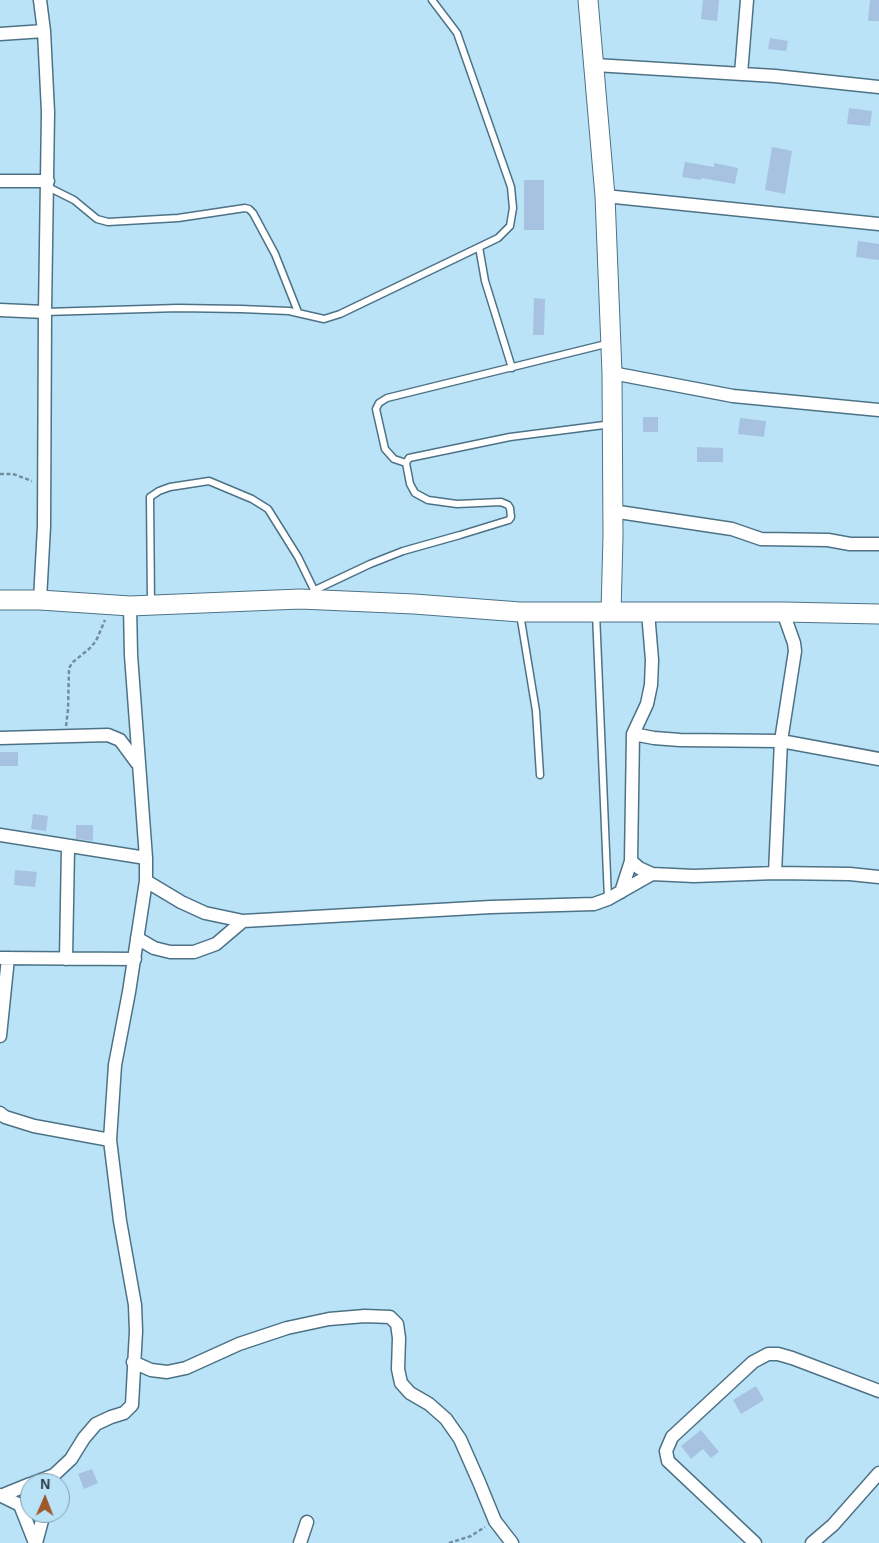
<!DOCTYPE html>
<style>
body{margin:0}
#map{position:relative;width:879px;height:1543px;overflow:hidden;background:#bae3f8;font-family:Arial,sans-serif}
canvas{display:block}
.north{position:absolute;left:20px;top:1473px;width:50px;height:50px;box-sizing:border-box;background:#bae3f8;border:1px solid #809fb0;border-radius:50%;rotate:1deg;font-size:14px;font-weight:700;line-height:20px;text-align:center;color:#2a3a43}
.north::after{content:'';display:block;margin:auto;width:18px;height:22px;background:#9d582b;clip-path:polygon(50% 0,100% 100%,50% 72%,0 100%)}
</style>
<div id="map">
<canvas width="879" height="1543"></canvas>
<div class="north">N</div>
</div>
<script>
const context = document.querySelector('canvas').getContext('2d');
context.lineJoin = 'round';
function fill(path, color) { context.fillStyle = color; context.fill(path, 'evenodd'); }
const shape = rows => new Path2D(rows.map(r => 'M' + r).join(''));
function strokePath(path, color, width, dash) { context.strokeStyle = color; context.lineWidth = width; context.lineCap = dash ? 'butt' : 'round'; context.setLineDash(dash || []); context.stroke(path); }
fill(shape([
 [703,0,719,0,717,21,701,19],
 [870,0,879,0,879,21,868,21],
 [770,38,788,41,786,51,768,49],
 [849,108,872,111,870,126,847,124],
 [772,147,792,151,785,194,765,190],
 [685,162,714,167,714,163,738,168,735,184,701,178,701,180,682,177],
 [524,180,544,180,544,230,524,230],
 [858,241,879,244,879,260,856,257],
 [534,298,545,299,544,335,533,335],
 [643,417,658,417,658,432,643,432],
 [740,418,766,421,764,437,738,434],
 [697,447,723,448,723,462,697,462],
 [0,752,18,752,18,766,0,766],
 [33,814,48,816,46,831,31,829],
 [76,825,93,825,93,841,76,839],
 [15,870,37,872,35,887,14,885],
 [756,1386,764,1400,741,1414,733,1400],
 [701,1430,719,1452,711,1458,703,1449,691,1459,681,1446],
 [92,1469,98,1483,84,1489,78,1474]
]), '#a7c2e0');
const lane = shape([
 [48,187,74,200,97,219,108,222,178,218,245,208,249,209,253,213,275,254,298,312],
 [479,247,485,281,512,368],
 [45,312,178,308,241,309,289,311,324,319,340,314,498,238,510,226,513,208,511,187,457,33,432,0],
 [406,463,394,459,385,449,376,409,379,403,387,398,610,343],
 [315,590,370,564,403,551,460,535,509,520,511,517,510,508,508,505,501,502,457,504,428,500,415,493,410,484,406,463,409,458,510,437,612,424],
 [151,604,150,497,159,491,170,487,209,481,252,499,268,509,298,557,316,594],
 [596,613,608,899],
 [520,614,536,711,540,775]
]);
const street = shape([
 [0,34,44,31],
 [595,65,775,76,879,87],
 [741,74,747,0],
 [0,181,48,181],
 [605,196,879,224],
 [0,310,45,312],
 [612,373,733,396,879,410],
 [612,511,732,529,761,539,828,540,850,544,879,544],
 [40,600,44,526,45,312,48,112,44,31,40,0],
 [648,612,652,660,651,685,647,704,633,734,631,861,639,868,652,874,694,876,775,873,850,874,879,877],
 [633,734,654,738,680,740,781,741,879,759],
 [0,738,108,735,120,740,137,763],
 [0,835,146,858],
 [775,873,781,741,795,651,794,643,783,612],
 [146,881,181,902,205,913,243,921,491,907,594,904,608,899,652,874],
 [621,892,631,861],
 [137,938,154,948,170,952,194,952,216,944,243,921],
 [0,958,135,959],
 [66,959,68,847],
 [0,1036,8,958],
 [0,1113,5,1117,34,1126,110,1140],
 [133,1362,151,1370,167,1372,186,1368,239,1344,287,1328,329,1319,365,1316,390,1317,397,1324,399,1338,398,1369,401,1383,410,1393,429,1404,446,1419,460,1439,479,1482,495,1521,512,1543],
 [33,1483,54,1475,71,1459,84,1438,96,1424,111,1417,124,1413,132,1405,136,1331,135,1305,120,1221,110,1140,115,1065,129,992,146,881,146,858,131,655,130,606],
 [0,1495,20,1505,35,1543],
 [3,1495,30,1484],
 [36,1543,44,1513],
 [300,1543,307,1522],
 [755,1543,668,1461,666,1451,672,1437,753,1362,768,1354,778,1354,792,1358,879,1391],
 [812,1543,833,1525,879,1473]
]);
const secondary = shape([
 [588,0,605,196,612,373,613,536,611,612],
 [0,600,40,600,130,606,300,599,414,604,520,612,783,612,879,614]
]);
strokePath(lane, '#4d7286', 9);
strokePath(street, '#4d7286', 15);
strokePath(secondary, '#4d7286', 21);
strokePath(shape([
 [0,474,13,474,32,481],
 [66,726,68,710,69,668,73,662,89,649,96,641,105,620],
 [449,1543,471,1536,485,1527]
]), '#718e9d', 2.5, [4, 2.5]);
strokePath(lane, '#fff', 6);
strokePath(street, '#fff', 12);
strokePath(secondary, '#fff', 19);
</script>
